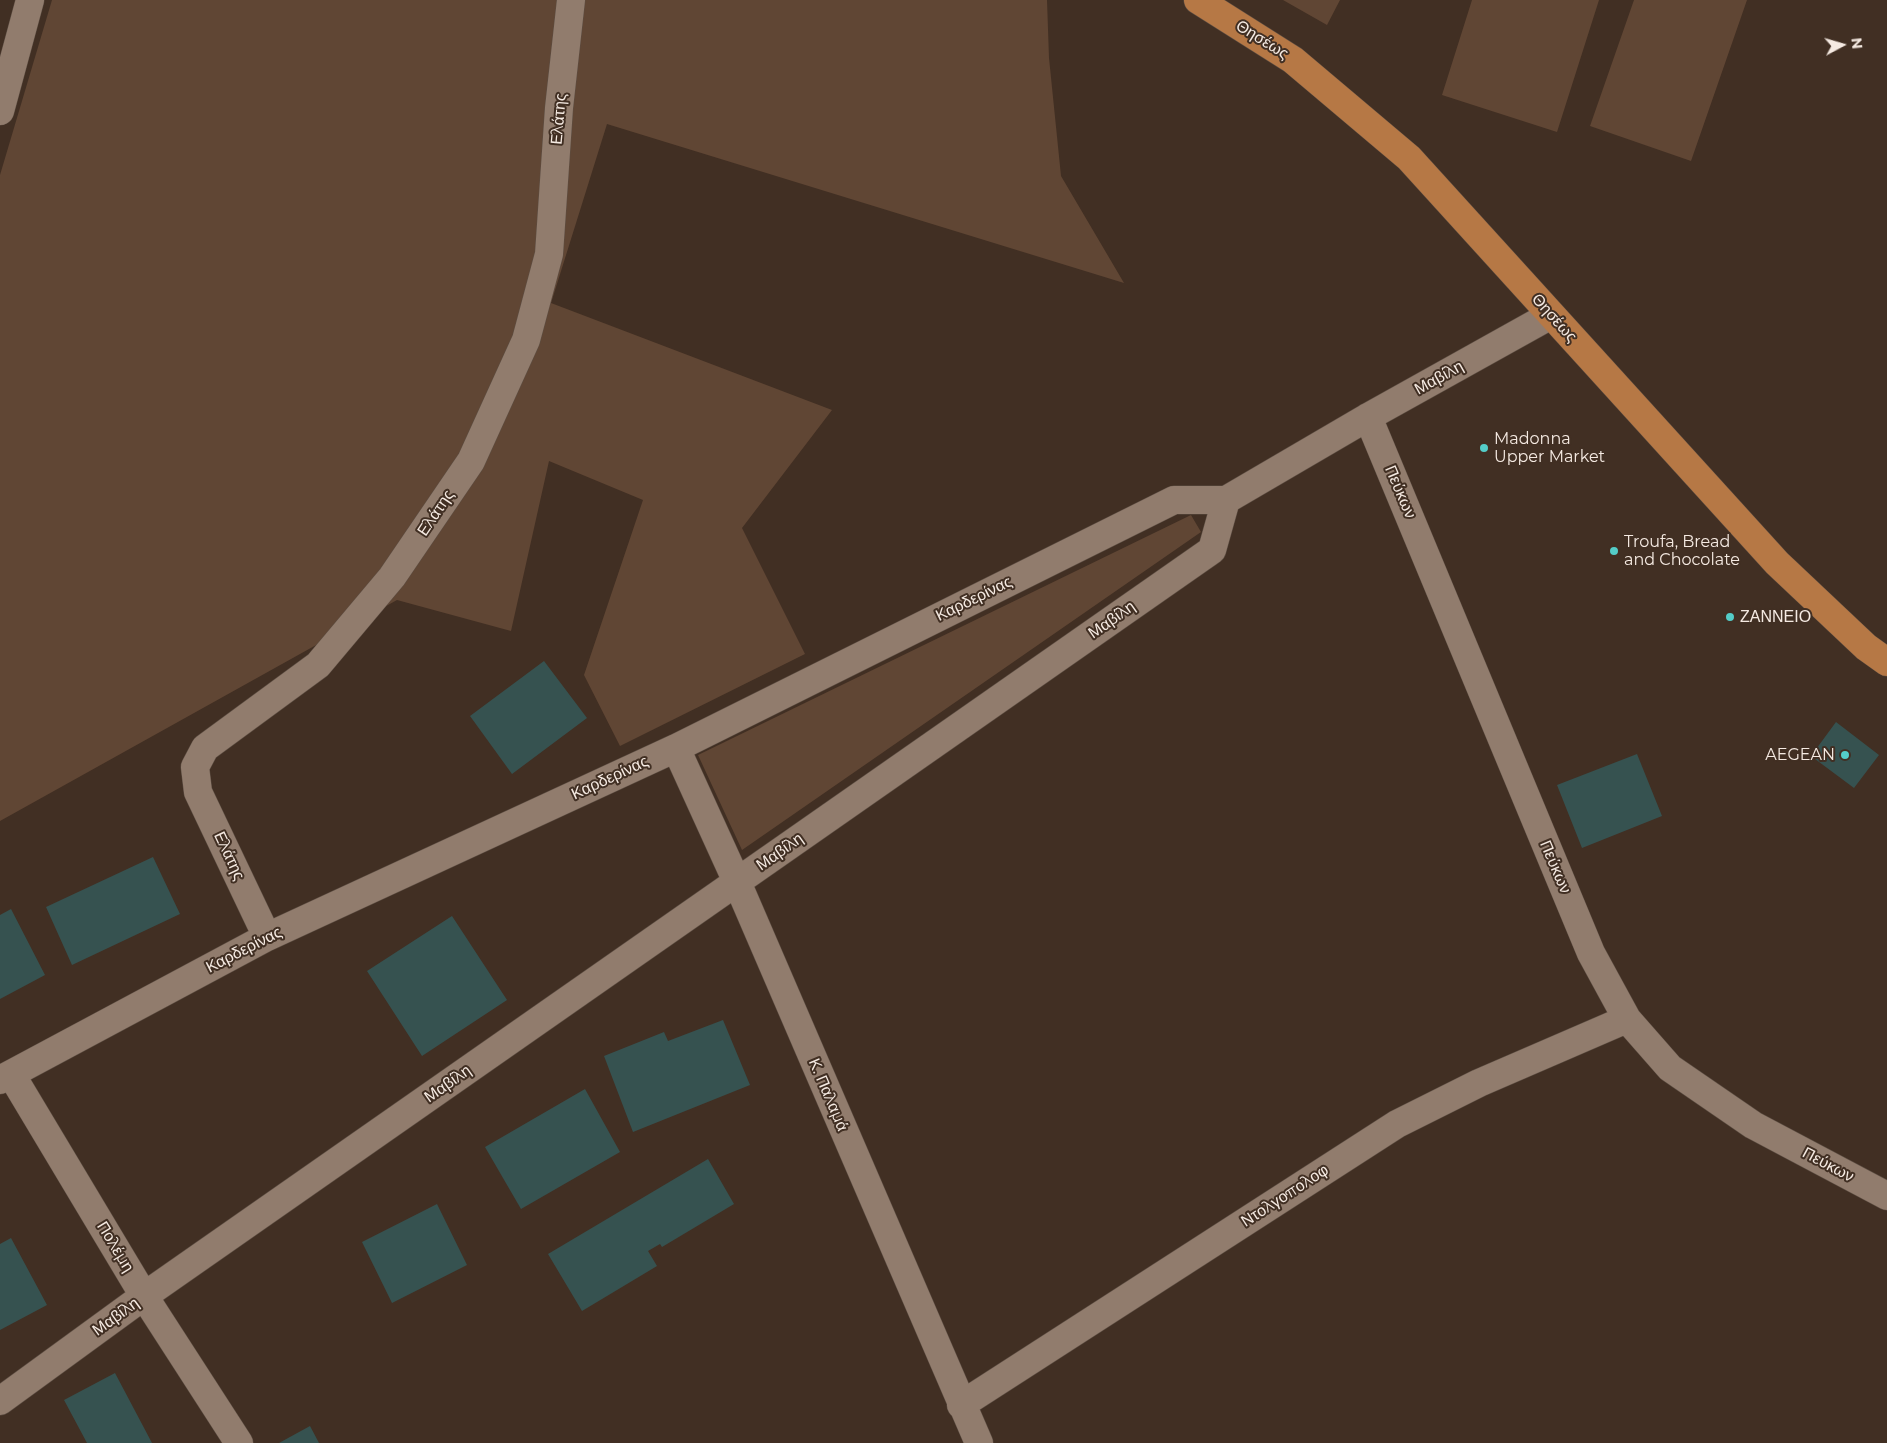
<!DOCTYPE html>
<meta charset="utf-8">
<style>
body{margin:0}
#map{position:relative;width:1887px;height:1443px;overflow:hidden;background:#412f23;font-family:Montserrat,sans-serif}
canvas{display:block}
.north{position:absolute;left:1817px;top:20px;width:50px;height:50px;-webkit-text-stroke:4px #412f23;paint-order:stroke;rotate:84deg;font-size:14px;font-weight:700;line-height:20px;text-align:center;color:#f5eae2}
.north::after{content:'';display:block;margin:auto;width:18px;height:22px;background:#f5eae2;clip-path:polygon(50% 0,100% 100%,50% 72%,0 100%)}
</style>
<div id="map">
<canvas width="1887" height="1443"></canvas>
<div class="north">N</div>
</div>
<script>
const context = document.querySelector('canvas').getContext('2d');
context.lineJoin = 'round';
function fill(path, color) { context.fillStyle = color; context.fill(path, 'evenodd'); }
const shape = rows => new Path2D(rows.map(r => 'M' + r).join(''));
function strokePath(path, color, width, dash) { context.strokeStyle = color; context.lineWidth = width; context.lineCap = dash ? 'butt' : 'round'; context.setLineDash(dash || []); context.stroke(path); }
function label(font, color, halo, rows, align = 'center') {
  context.font = font + ' Montserrat,sans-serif'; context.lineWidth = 4; context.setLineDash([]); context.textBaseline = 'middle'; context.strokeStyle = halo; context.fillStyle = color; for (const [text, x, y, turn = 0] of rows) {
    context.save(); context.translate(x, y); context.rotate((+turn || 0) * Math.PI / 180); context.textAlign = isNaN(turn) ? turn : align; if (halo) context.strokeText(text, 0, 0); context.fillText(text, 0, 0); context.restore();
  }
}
fill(shape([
 [52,0,1047,0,1049,58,1061,176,1124,283,607,124,551,303,832,410,742,528,805,654,620,746,584,675,643,500,549,461,511,631,397,600,0,821,0,175],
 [1283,0,1340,0,1327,25],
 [1472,0,1599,0,1557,132,1442,95],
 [1634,0,1747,0,1691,161,1590,126],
 [1191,515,1201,532,742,850,698,755]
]), '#604634');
fill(shape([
 [544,661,587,718,512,774,470,716],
 [1836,722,1879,755,1854,788,1811,756],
 [1637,754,1662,816,1582,848,1557,785],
 [153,857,180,914,72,965,46,907],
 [11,909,45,975,0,999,0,915],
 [452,916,507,1000,422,1056,367,971],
 [723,1020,750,1085,633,1132,604,1056,664,1032,668,1041],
 [585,1089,620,1152,521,1209,485,1147],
 [708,1159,734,1204,662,1247,660,1244,648,1251,657,1266,582,1311,548,1254],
 [437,1204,467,1265,392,1303,362,1242],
 [11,1238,47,1305,0,1330,0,1244],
 [115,1373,152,1443,87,1443,64,1400],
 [310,1426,319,1443,279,1443]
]), '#365250');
const street = shape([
 [0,111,30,0],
 [1368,417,1591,953,1627,1019,1670,1068,1753,1125,1887,1196],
 [676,748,737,882,979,1443],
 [267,937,198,792,195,767,205,748,318,665,392,577,471,461,526,340,549,254,559,108,571,0],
 [11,1074,144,1296,239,1443],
 [0,1080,267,937,676,748,1174,500,1226,500],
 [0,1401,144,1296,1212,550,1226,500,1368,417,1551,315],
 [961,1405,1397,1124,1479,1083,1627,1019]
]);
const primary = shape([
 [1198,0,1293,60,1409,158,1777,563,1866,647,1887,662]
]);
strokePath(street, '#5d4e43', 29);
strokePath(primary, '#5d4e43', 29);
strokePath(street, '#917c6d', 28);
strokePath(primary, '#b67845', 28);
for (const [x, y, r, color] of [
 [1484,448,5,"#54cdc8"],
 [1614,551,5,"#54cdc8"],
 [1730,617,5,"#54cdc8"],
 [1845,755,5,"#54cdc8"]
]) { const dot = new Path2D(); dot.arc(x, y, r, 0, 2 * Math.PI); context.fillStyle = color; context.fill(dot); strokePath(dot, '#412f23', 2); }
label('16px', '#f5eae2', '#412f23', [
 ["Θησέως",1262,40,32],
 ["Ελάτης",559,119,-85],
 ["Θησέως",1554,318,48],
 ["Μαβίλη",1439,378,-29],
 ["Πεύκων",1400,492,67],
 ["Ελάτης",436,513,-56],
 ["Καρδερίνας",974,599,-26],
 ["Μαβίλη",1112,620,-35],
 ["Καρδερίνας",610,778,-25],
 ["Μαβίλη",780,852,-35],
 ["Ελάτης",229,856,65],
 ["Πεύκων",1555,867,67],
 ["Καρδερίνας",244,950,-27],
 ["Μαβίλη",448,1084,-35],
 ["Κ. Παλαμά",828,1095,67],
 ["Πεύκων",1828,1165,28],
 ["Ντολγοπολοφ",1285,1196,-33],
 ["Πολέμη",115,1247,59],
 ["Μαβίλη",116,1317,-36]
]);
label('16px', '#f5eae2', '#412f23', [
 ["Madonna",1494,439],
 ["Upper Market",1494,457],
 ["Troufa, Bread",1624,542],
 ["and Chocolate",1624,560],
 ["ΖΑΝΝΕΙΟ",1740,617],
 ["AEGEAN",1835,755,"right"]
], 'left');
</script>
